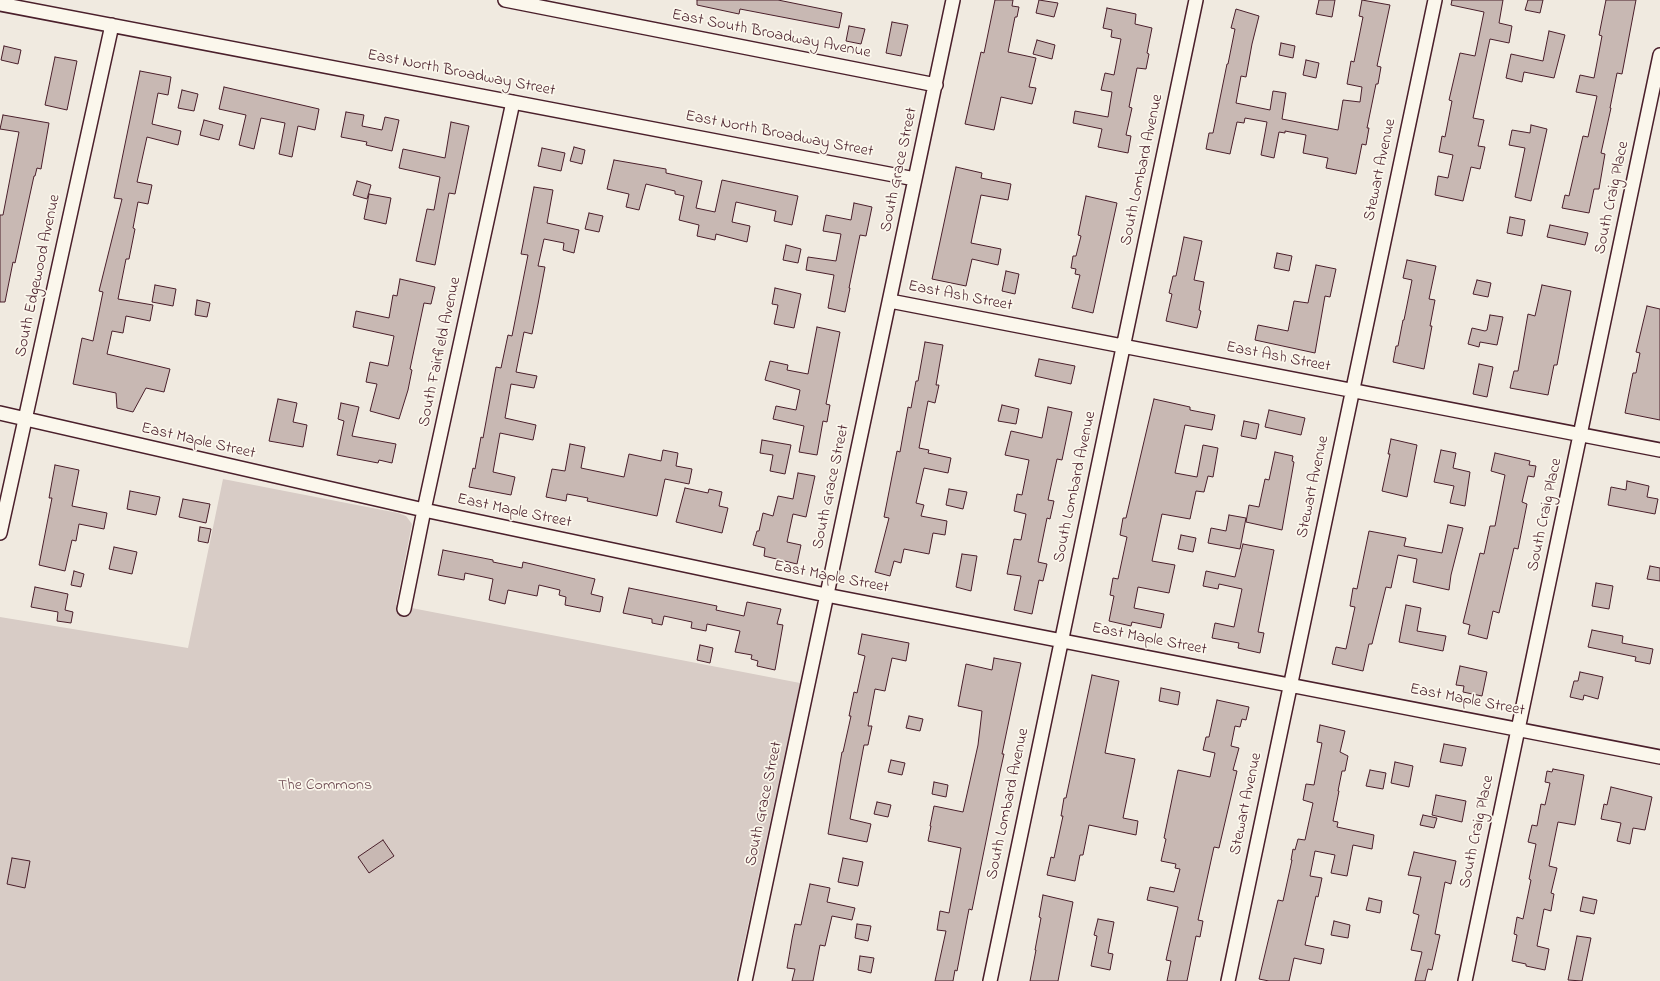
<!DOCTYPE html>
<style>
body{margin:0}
canvas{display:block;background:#f0eae0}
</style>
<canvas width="1660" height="981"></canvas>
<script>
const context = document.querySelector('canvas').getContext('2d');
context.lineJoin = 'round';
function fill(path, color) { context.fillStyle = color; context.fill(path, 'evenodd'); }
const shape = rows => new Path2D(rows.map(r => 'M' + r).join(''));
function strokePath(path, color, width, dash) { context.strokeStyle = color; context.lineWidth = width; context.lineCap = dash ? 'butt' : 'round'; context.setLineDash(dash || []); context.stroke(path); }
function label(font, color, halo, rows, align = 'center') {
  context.font = font + ' "Indie Flower",sans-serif'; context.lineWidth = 3.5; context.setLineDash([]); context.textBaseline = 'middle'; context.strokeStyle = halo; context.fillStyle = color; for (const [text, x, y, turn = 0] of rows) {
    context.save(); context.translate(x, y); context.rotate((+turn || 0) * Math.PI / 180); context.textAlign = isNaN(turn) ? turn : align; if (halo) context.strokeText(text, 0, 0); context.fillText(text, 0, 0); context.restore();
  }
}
fill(shape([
 [223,479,398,513,406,516,412,524,396,605,800,683,736,981,0,981,0,617,188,648]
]), '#d8ccc6');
const building = shape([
 [697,0,778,0,842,13,839,28,740,9,739,14,697,5,697,0],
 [995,0,1013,0,1012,6,1019,7,1017,17,1015,17,1008,52,1036,58,1029,87,1036,88,1032,104,1001,97,994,130,965,124,981,52,984,53,995,0],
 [1039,0,1058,3,1054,17,1036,13,1039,0],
 [1319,0,1335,0,1332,17,1316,14,1319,0],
 [1362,0,1390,5,1377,66,1381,67,1378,84,1376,84,1367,128,1369,128,1366,145,1362,144,1356,174,1326,168,1328,158,1303,153,1306,135,1285,131,1285,133,1279,132,1274,158,1261,155,1267,122,1245,118,1244,123,1237,122,1230,154,1206,149,1209,133,1213,133,1227,64,1228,64,1235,29,1231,28,1236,9,1259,16,1252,44,1246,77,1241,76,1236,103,1270,110,1273,91,1286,93,1282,119,1338,130,1343,100,1360,102,1362,87,1347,84,1351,61,1354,62,1363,17,1359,16,1362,0],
 [1452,0,1503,0,1499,23,1512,26,1509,43,1490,39,1473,118,1484,120,1478,146,1485,147,1480,169,1471,167,1463,201,1435,195,1438,176,1448,178,1453,155,1439,152,1442,136,1445,137,1452,101,1449,100,1460,53,1475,56,1484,12,1451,5,1452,0],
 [1528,0,1543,0,1540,13,1525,10,1528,0],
 [1606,0,1636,0,1622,74,1617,73,1610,108,1611,108,1601,153,1605,154,1599,189,1594,189,1589,213,1562,208,1565,195,1569,196,1583,136,1588,137,1597,96,1576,92,1580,75,1594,78,1602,36,1599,35,1606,0],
 [1107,8,1136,14,1135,24,1152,28,1147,53,1149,54,1146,69,1137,68,1129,107,1132,108,1126,135,1131,136,1128,153,1098,147,1102,129,1073,123,1075,111,1108,117,1112,92,1101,90,1105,73,1114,75,1121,39,1111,37,1112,30,1103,28,1107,8],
 [892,22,908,25,901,56,886,53,892,22],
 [849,26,865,29,861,44,846,41,849,26],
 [1549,31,1565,35,1554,78,1524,72,1522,82,1506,78,1511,54,1543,61,1549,31],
 [1037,40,1055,45,1052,59,1033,54,1037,40],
 [1281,43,1295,46,1293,58,1279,55,1281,43],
 [4,46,21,50,18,64,1,60,4,46],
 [55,57,77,61,67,110,45,105,55,57],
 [1306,60,1319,63,1316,78,1303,75,1306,60],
 [140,71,171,77,168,95,158,93,152,124,181,131,178,145,147,137,137,182,152,185,148,204,138,202,133,228,135,229,129,259,126,259,118,299,153,305,150,321,126,316,123,333,112,331,107,354,170,369,164,392,146,388,133,412,117,408,116,393,73,384,82,338,93,341,103,292,99,291,122,199,114,198,140,71],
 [224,87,319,109,315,130,298,126,292,157,279,154,285,123,261,118,254,149,239,145,246,115,219,109,224,87],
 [182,90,198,94,194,111,178,108,182,90],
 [346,112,364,115,362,126,382,130,385,117,399,120,392,151,366,145,367,142,341,137,346,112],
 [3,115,49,123,41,169,37,168,35,176,34,176,15,263,13,262,5,302,0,302,0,215,3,215,19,132,0,129,3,115],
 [204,120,223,125,219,140,200,135,204,120],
 [451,122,469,126,455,194,449,193,435,265,416,261,427,209,434,210,440,177,399,168,403,149,445,158,451,122],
 [1531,125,1547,129,1531,201,1515,197,1525,148,1509,145,1512,130,1530,133,1531,125],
 [574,147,585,150,582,164,570,161,574,147],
 [542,148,565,153,561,171,538,166,542,148],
 [614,160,666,169,666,173,702,181,696,208,715,212,722,180,798,196,792,225,774,221,776,211,736,202,732,222,750,226,747,242,716,234,715,240,697,236,699,225,679,220,684,196,675,194,675,191,646,184,639,210,626,207,629,194,607,189,614,160],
 [956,167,982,173,981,178,1011,184,1008,200,981,195,971,243,1001,249,998,265,972,259,966,286,932,279,956,167],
 [357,181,371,185,367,199,353,195,357,181],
 [534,187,553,190,547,223,579,230,574,253,563,250,564,243,544,239,538,266,545,267,538,304,532,334,524,332,516,372,537,376,534,388,511,384,505,418,536,425,533,440,500,433,493,472,515,477,511,495,469,487,473,468,475,469,481,437,483,438,496,367,501,368,508,335,512,336,528,255,521,254,534,187],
 [369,194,391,198,386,224,364,219,369,194],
 [1086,196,1117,203,1093,313,1072,308,1080,275,1075,274,1076,269,1071,268,1073,256,1076,256,1081,236,1078,235,1086,196],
 [854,203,872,207,866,236,860,235,849,288,850,288,845,312,828,308,834,275,806,270,808,257,836,261,841,234,823,231,826,215,851,220,854,203],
 [589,213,603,216,599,232,585,229,589,213],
 [1510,217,1525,220,1522,236,1507,233,1510,217],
 [1550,225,1588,233,1585,245,1547,237,1550,225],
 [1184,237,1202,241,1194,280,1204,282,1199,310,1201,311,1197,328,1166,321,1172,294,1169,293,1173,276,1176,276,1184,237],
 [786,245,801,249,798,263,783,260,786,245],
 [1277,253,1292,256,1289,271,1274,268,1277,253],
 [1407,260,1436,266,1429,299,1435,300,1430,326,1432,326,1424,369,1393,362,1396,346,1398,346,1403,320,1404,320,1412,280,1403,278,1407,260],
 [1316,265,1336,269,1330,297,1325,296,1315,353,1255,340,1258,325,1288,331,1294,301,1308,303,1316,265],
 [1006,271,1019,274,1015,294,1002,291,1006,271],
 [400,279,435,287,431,304,424,303,410,369,412,370,408,390,399,419,370,411,377,384,366,382,370,362,388,366,394,336,353,327,356,311,389,318,393,295,397,296,400,279],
 [1477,280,1491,283,1488,297,1473,294,1477,280],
 [155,285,176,289,173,306,152,302,155,285],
 [1542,285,1571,291,1557,365,1554,365,1548,395,1510,388,1514,371,1518,371,1528,314,1535,316,1542,285],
 [775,288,801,294,794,328,774,324,778,305,772,304,775,288],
 [197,300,210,303,207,317,195,315,197,300],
 [1647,306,1660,309,1660,420,1625,413,1633,373,1636,373,1640,353,1636,352,1647,306],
 [1490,315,1503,317,1497,345,1480,342,1479,347,1468,344,1472,328,1485,331,1487,330,1490,315],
 [817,327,840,332,826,404,830,405,827,422,823,421,817,455,799,452,804,426,773,419,776,406,796,410,800,390,765,380,770,361,788,365,787,370,808,374,817,327],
 [925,342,943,345,936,385,939,385,935,403,928,401,919,448,929,450,928,453,951,458,948,473,924,468,916,503,924,505,921,516,947,521,945,535,933,533,929,554,904,549,901,563,894,561,890,576,875,572,889,518,884,517,897,451,900,452,908,407,911,408,916,381,918,381,925,342],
 [1039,359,1075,366,1071,384,1035,376,1039,359],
 [1479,364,1493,367,1487,397,1473,394,1479,364],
 [278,399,297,403,293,422,307,425,303,447,269,441,278,399],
 [1154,399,1190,407,1190,410,1215,415,1212,430,1185,425,1175,473,1197,477,1203,445,1218,448,1213,477,1208,476,1204,492,1196,491,1190,519,1162,514,1152,561,1175,565,1169,593,1138,587,1134,608,1164,614,1161,628,1132,622,1131,626,1109,621,1114,596,1110,595,1113,578,1118,579,1127,537,1120,535,1123,518,1126,518,1154,399],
 [341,403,359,407,352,436,396,444,392,463,379,460,378,463,337,455,344,421,338,419,341,403],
 [1002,405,1019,409,1016,424,998,421,1002,405],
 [1048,407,1072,412,1062,460,1057,459,1048,500,1054,501,1050,519,1047,518,1038,562,1047,564,1043,581,1039,580,1032,614,1014,610,1021,576,1007,574,1014,539,1021,540,1026,514,1014,511,1017,494,1022,495,1029,460,1005,455,1011,431,1042,438,1048,407],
 [1269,410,1305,418,1301,435,1265,427,1269,410],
 [1244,421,1259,424,1256,439,1241,436,1244,421],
 [1391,439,1417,445,1407,497,1382,491,1390,454,1388,454,1391,439],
 [762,440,791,445,785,474,770,471,773,455,760,453,762,440],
 [570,444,585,447,581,468,624,477,629,454,661,461,663,450,678,453,676,466,692,469,689,484,665,479,657,516,587,501,588,498,567,494,566,501,546,497,552,469,565,471,570,444],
 [1441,450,1456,453,1453,468,1470,472,1465,506,1450,503,1454,486,1434,482,1441,450],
 [1275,452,1293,456,1292,461,1294,462,1282,530,1246,522,1249,505,1259,507,1265,479,1269,480,1275,452],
 [1495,453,1530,461,1529,465,1536,466,1534,477,1528,476,1522,502,1527,504,1518,549,1514,548,1499,613,1493,611,1487,639,1468,634,1470,625,1463,623,1480,553,1484,554,1490,526,1495,526,1505,475,1491,471,1495,453],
 [55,465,79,470,72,506,107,513,104,529,79,524,76,541,72,540,65,571,39,565,52,498,49,498,55,465],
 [798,473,815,476,806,517,793,514,787,542,801,545,797,564,764,556,765,548,753,545,757,531,759,531,763,513,773,516,778,496,793,499,798,473],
 [1627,481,1649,486,1647,497,1658,499,1655,514,1608,505,1611,487,1626,490,1627,481],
 [685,488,708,493,709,489,722,492,719,506,728,508,722,533,676,522,685,488],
 [949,489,967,492,963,509,946,505,949,489],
 [130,491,160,497,156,515,127,509,130,491],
 [183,499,210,504,206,523,179,517,183,499],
 [1229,515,1246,518,1240,549,1208,543,1211,528,1226,531,1229,515],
 [1448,525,1463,528,1451,575,1449,590,1413,582,1417,559,1398,555,1391,588,1386,587,1372,644,1369,644,1363,671,1332,664,1336,647,1346,649,1355,607,1350,606,1353,588,1357,589,1369,531,1406,538,1404,546,1442,553,1448,525],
 [200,527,211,529,208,543,198,541,200,527],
 [1181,535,1196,538,1193,552,1178,549,1181,535],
 [1243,544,1274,550,1258,632,1264,633,1260,653,1238,648,1239,643,1212,638,1215,623,1234,627,1242,589,1219,584,1218,589,1203,586,1206,571,1235,577,1243,544],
 [114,547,137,552,132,574,109,569,114,547],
 [443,550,493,560,493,562,522,568,523,562,595,579,591,594,603,597,600,612,565,605,566,597,559,595,560,590,539,585,537,596,508,590,505,604,489,600,493,579,465,573,464,580,438,575,443,550],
 [962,554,977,556,971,591,956,587,962,554],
 [1650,566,1660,568,1660,581,1647,579,1650,566],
 [74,571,84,574,81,587,71,585,74,571],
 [1596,583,1613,586,1609,609,1592,606,1596,583],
 [35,587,68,594,65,610,73,612,71,623,57,621,58,612,31,607,35,587],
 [629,588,717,606,716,610,744,616,747,602,781,609,777,624,783,625,775,670,757,666,758,661,751,659,752,655,735,652,740,631,707,624,706,631,691,628,692,622,664,616,662,625,652,623,652,619,623,613,629,588],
 [1406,605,1421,608,1417,631,1446,636,1443,651,1399,642,1406,605],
 [1592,630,1623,636,1622,643,1653,649,1650,664,1635,661,1636,657,1588,647,1592,630],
 [862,634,909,643,906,661,892,658,885,691,875,689,868,726,872,726,868,745,864,745,850,819,871,824,867,842,828,834,842,752,843,752,851,716,849,716,854,692,857,693,865,656,858,654,862,634],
 [700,645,713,648,710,663,697,660,700,645],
 [994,658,1021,663,1002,754,1004,754,1000,772,972,910,969,909,957,971,955,970,953,981,935,981,946,931,937,930,940,911,949,913,961,848,928,841,931,826,930,826,934,806,963,812,978,745,982,711,958,706,966,664,992,670,994,658],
 [1460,666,1487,672,1482,696,1463,692,1464,686,1456,685,1460,666],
 [1580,672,1603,677,1598,699,1584,695,1583,700,1570,697,1574,681,1578,681,1580,672],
 [1092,675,1119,681,1105,753,1135,759,1123,818,1138,821,1136,835,1089,825,1083,855,1080,855,1075,881,1047,875,1051,857,1054,858,1063,816,1061,816,1064,798,1066,798,1092,675],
 [1161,688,1180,692,1178,705,1159,701,1161,688],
 [1217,700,1249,707,1246,720,1242,719,1240,727,1235,726,1231,746,1239,748,1233,770,1237,771,1219,848,1214,847,1198,920,1203,921,1200,937,1196,936,1187,981,1167,981,1171,961,1166,960,1178,907,1147,900,1150,887,1174,892,1180,869,1175,868,1176,864,1161,861,1166,839,1164,838,1178,770,1210,777,1215,753,1203,750,1206,737,1209,737,1217,700],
 [909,716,923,719,920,731,906,728,909,716],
 [1320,725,1345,731,1340,752,1348,756,1345,771,1342,771,1338,791,1339,791,1333,821,1338,822,1337,827,1374,835,1372,849,1353,845,1347,876,1331,873,1335,855,1315,851,1310,876,1322,878,1318,897,1316,896,1305,945,1324,949,1321,964,1294,958,1289,981,1269,981,1259,979,1278,900,1283,901,1292,860,1291,860,1293,849,1295,850,1298,839,1305,840,1313,803,1303,800,1306,784,1314,785,1322,743,1317,742,1320,725],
 [1444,744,1466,748,1462,766,1440,762,1444,744],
 [891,760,905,763,902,775,888,772,891,760],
 [1395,762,1413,766,1409,787,1391,783,1395,762],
 [1553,769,1584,775,1575,825,1558,822,1549,866,1557,868,1551,893,1554,894,1551,911,1544,909,1537,946,1549,949,1545,970,1526,966,1526,964,1512,961,1517,935,1514,934,1517,917,1523,919,1531,880,1529,879,1536,844,1528,842,1532,825,1537,826,1541,804,1545,805,1550,783,1545,782,1547,771,1552,772,1553,769],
 [1370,770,1386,773,1383,789,1366,786,1370,770],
 [934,782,948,785,946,797,932,794,934,782],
 [1611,787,1652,797,1645,830,1633,828,1630,844,1617,841,1621,823,1601,819,1604,804,1607,805,1611,787],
 [1436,795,1466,801,1462,822,1432,815,1436,795],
 [877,802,891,805,888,817,874,814,877,802],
 [1423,815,1437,818,1434,828,1420,825,1423,815],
 [383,840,394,856,369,873,358,857,383,840],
 [1414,852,1456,861,1451,884,1445,882,1435,934,1440,935,1432,970,1428,969,1425,981,1415,981,1422,952,1411,950,1419,915,1413,913,1421,877,1408,875,1414,852],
 [12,858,30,861,25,888,7,884,12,858],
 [843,858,863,862,858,886,838,882,843,858],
 [810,884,830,888,827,902,855,908,852,920,832,916,825,946,820,945,813,981,792,981,795,969,787,968,792,939,795,924,801,925,810,884],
 [1043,895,1073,902,1058,981,1030,981,1036,950,1035,950,1041,918,1039,917,1043,895],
 [1583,897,1597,900,1594,914,1580,911,1583,897],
 [1369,898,1382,901,1380,913,1366,910,1369,898],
 [1098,919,1114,922,1108,953,1113,954,1110,970,1091,966,1097,936,1094,935,1098,919],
 [1334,921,1350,925,1348,938,1331,935,1334,921],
 [857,924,871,926,868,941,855,938,857,924],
 [1577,936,1591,938,1582,981,1568,980,1577,936],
 [860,956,874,958,871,973,858,970,860,956]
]);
fill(building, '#c8b8b3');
strokePath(building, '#4a1f2b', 1);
const street = shape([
 [505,0,936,85],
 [0,4,915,179],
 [890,301,1660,450],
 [0,413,424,510,826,595,1660,757],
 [0,533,112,25],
 [404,609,424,510,513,102],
 [745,981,953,0],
 [990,981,1196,0],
 [1228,981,1435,0],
 [1465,981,1660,55]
]);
strokePath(street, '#4a1f2b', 16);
strokePath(street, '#fbf7ec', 13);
label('16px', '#4a1f2b', '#fbf7ec', [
 ["East South Broadway Avenue",771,35,11],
 ["East North Broadway Street",461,74,11],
 ["East North Broadway Street",779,135,11],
 ["South Grace Street",900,170,-78],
 ["South Lombard Avenue",1143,170,-78],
 ["Stewart Avenue",1381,170,-78],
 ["South Craig Place",1613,198,-78],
 ["South Edgewood Avenue",39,276,-78],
 ["East Ash Street",960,297,11],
 ["South Fairfield Avenue",441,352,-78],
 ["East Ash Street",1278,358,11],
 ["East Maple Street",198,442,13],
 ["South Grace Street",832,487,-78],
 ["South Lombard Avenue",1076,487,-78],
 ["Stewart Avenue",1314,487,-78],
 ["East Maple Street",514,512,12],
 ["South Craig Place",1546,515,-78],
 ["East Maple Street",831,578,11],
 ["East Maple Street",1149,640,11],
 ["East Maple Street",1467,701,11],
 ["South Grace Street",765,804,-78],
 ["South Lombard Avenue",1009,804,-78],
 ["Stewart Avenue",1247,804,-78],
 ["South Craig Place",1478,832,-78]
]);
label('16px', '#6e4a52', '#fbf7ec', [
 ["The Commons",325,786]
]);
</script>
